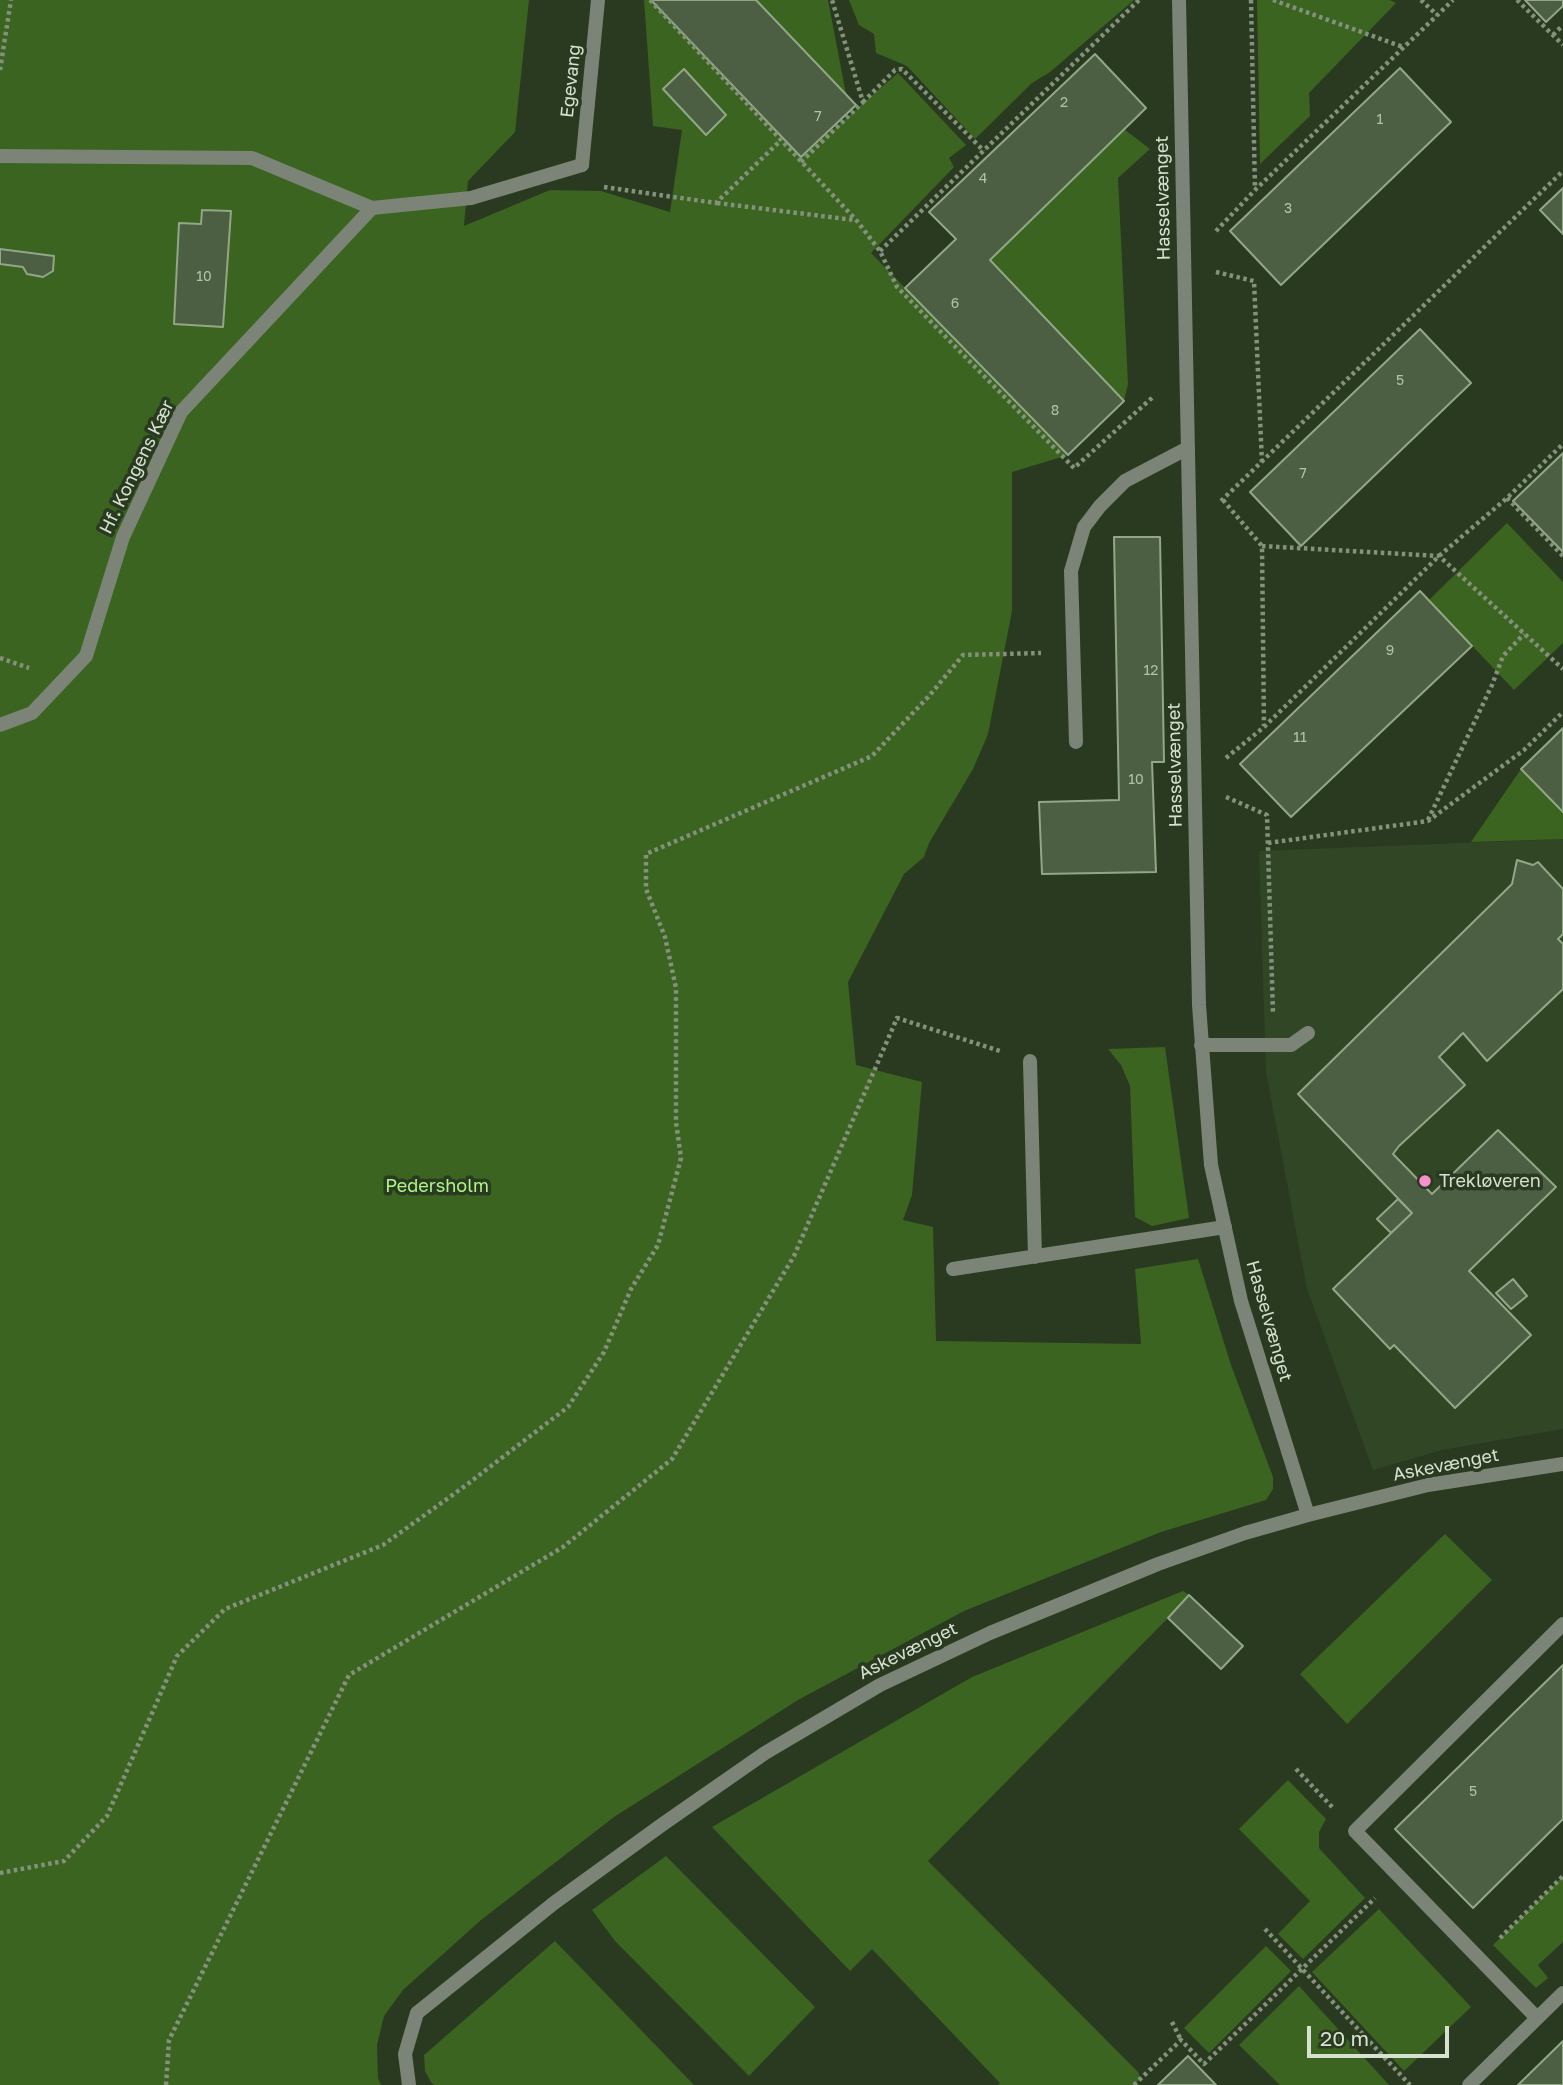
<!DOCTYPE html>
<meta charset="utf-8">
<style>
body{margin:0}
#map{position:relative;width:1563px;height:2085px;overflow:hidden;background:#293a20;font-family:"Golos Text",sans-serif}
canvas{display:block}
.scale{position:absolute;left:1307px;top:2026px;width:142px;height:32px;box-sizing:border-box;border:4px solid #d6e1d0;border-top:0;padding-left:9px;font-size:21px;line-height:24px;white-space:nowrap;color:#d6e1d0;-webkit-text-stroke:5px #293a20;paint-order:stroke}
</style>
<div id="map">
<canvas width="1563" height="2085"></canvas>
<div class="scale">20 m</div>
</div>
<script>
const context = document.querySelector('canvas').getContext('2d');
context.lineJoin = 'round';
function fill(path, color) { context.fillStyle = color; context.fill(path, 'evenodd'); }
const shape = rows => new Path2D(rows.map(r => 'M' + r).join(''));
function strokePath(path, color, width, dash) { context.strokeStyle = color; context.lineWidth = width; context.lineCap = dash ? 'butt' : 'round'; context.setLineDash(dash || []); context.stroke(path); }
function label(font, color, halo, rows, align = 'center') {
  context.font = font + ' "Golos Text",sans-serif'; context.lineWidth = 7; context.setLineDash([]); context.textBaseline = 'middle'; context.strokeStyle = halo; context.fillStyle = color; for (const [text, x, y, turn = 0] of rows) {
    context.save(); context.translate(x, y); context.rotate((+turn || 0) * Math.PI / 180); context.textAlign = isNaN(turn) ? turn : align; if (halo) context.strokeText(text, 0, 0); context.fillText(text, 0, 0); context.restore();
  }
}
fill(shape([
 [1563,839,1563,1429,1442,1450,1373,1470,1307,1289,1266,1072,1259,851]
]), '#304625');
fill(shape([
 [0,0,529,0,515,132,468,181,464,226,550,190,601,191,670,212,682,130,653,126,644,0,651,0,801,157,898,73,966,145,949,158,954,167,871,253,1068,455,1012,472,1012,611,988,734,973,769,929,843,924,857,904,874,848,982,856,1065,922,1082,912,1195,903,1220,933,1227,936,1341,1141,1344,1135,1269,1198,1259,1231,1365,1273,1477,1273,1489,1266,1500,1161,1532,964,1611,798,1700,614,1817,481,1920,403,1990,384,2016,377,2045,378,2078,381,2085,0,2085],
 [756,0,828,0,846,94],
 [849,0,1134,0,1050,72,1032,83,975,139,907,66,876,53,874,34,859,25],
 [1257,0,1390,0,1396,3,1309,93,1310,116,1260,164],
 [1124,129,1150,149,1118,178,1128,384,1124,401,990,260],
 [1507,523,1563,582,1563,643,1514,690,1429,600],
 [1521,769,1563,812,1563,839,1471,842],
 [1165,1047,1189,1218,1152,1226,1135,1217,1130,1086,1121,1065,1108,1049],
 [1445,1534,1492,1580,1347,1724,1300,1674],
 [1183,1591,1189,1595,1168,1618,928,1861,1139,2073,1140,2080,1134,2085,998,2085,1000,2083,872,1949,850,1971,712,1827,972,1677],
 [1288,1780,1326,1819,1319,1832,1319,1848,1365,1898,1303,1959,1278,1934,1310,1901,1239,1829],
 [666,1856,815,2007,749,2076,615,1941,592,1910],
 [1563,1876,1563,1942,1538,1965,1548,1978,1536,1988,1493,1945],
 [1379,1909,1471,2007,1404,2071,1312,1972],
 [555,1941,694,2085,434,2085,431,2082,425,2071,424,2055],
 [1266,1946,1291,1971,1209,2053,1184,2028],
 [1299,1986,1389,2085,1280,2085,1239,2045]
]), '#3a641f');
const building = shape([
 [651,0,756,0,856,105,801,157,651,0],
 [1525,0,1563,0,1563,6,1546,22,1525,0],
 [1095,54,1146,108,990,260,1124,401,1068,455,905,288,956,239,929,212,1095,54],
 [1400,68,1451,122,1281,285,1230,231,1400,68],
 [684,69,726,115,706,135,663,89,684,69],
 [1563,188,1563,234,1540,210,1563,188],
 [202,210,231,211,223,327,174,324,179,223,201,224,202,210],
 [0,249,54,256,53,271,43,277,27,274,23,267,0,264,0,249],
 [1420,329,1471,383,1301,546,1250,492,1420,329],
 [1563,453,1563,552,1513,501,1563,453],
 [1114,537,1160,537,1164,762,1152,762,1156,872,1042,874,1039,802,1119,800,1114,537],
 [1420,591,1472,646,1291,817,1240,764,1420,591],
 [1563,728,1563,812,1521,769,1563,728],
 [1517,860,1533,865,1538,862,1563,889,1563,934,1558,939,1563,944,1563,989,1487,1061,1463,1033,1439,1057,1465,1085,1399,1146,1393,1154,1432,1194,1498,1130,1556,1187,1469,1271,1531,1335,1455,1408,1394,1345,1390,1349,1333,1289,1412,1213,1298,1094,1512,884,1517,860],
 [1398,1199,1412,1213,1391,1233,1377,1219,1398,1199],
 [1513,1279,1527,1296,1511,1309,1496,1293,1513,1279],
 [1189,1595,1243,1646,1221,1669,1168,1618,1189,1595],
 [1563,1665,1563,1819,1473,1908,1395,1829,1563,1665],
 [1563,2041,1563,2085,1518,2085,1563,2041],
 [1188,2056,1216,2085,1158,2085,1188,2056]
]);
fill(building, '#4c5f42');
strokePath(building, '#92a788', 2);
strokePath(shape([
 [650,0,857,221,880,251,897,287,1074,468,1154,396],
 [1251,0,1255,189],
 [1273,0,1403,47],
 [1421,0,1437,15],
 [1517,0,1563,45],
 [1553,35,1563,25],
 [0,70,11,0],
 [863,102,895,70,902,69,984,151],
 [801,162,863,102,832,0],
 [604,187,716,203,780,141],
 [717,203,854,220],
 [1216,231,1255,190,1453,0],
 [880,251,1139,0],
 [1216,272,1254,281,1262,463],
 [1507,498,1563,556],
 [1223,500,1262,546,1264,726],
 [1221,501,1563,171],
 [1262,546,1439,556,1563,669],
 [0,658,29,668],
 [1226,758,1264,727,1439,556,1507,498,1563,444],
 [1226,797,1267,815,1273,1014],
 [1428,820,1492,685,1503,656,1524,634],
 [1268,843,1428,821,1524,750,1563,712],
 [1296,1769,1334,1809],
 [0,1873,64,1861,107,1816,177,1656,225,1609,383,1545,465,1486,568,1407,604,1352,631,1289,658,1245,681,1158,676,1122,676,988,665,937,646,889,646,854,872,756,929,696,963,655,1041,653],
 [1265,1929,1410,2085],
 [1500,1938,1563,1876],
 [1172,2022,1181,2040],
 [166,2085,169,2040,349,1675,563,1547,672,1459,794,1256,897,1018,1000,1051],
 [1134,2085,1181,2040,1204,2064,1375,1898]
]), '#84917c', 4.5, [3.5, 3.5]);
strokePath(shape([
 [0,156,252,158,372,208,471,198,582,165],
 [0,725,32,713,86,656,123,537,181,412,372,208],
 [1076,742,1071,571,1084,527,1100,506,1125,481,1188,448],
 [1201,1045,1291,1045,1308,1033],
 [1030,1061,1035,1257],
 [953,1269,1225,1227]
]), '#7b8477', 14);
strokePath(shape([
 [1179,0,1199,1005,1211,1165,1241,1301,1308,1515],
 [582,165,598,0],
 [1537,2018,1355,1831,1563,1624],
 [409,2085,405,2054,417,2013,554,1903,663,1824,765,1753,880,1685,990,1633,1158,1564,1245,1533,1308,1515,1428,1485,1563,1464],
 [1469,2085,1563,1993]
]), '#7b8477', 14);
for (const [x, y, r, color] of [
 [1425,1181,7,"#f890cc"]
]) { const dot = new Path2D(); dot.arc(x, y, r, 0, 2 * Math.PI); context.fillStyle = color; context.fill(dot); strokePath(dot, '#293a20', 2.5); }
label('14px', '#b4c0ac', null, [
 ["2",1064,103],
 ["7",818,117],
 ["1",1380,120],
 ["4",983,179],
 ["3",1288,209],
 ["10",204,277],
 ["6",955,304],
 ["5",1400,381],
 ["8",1055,411],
 ["7",1303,474],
 ["9",1390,651],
 ["12",1151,671],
 ["11",1300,738],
 ["10",1136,780],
 ["5",1473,1792]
]);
label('18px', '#d6e1d0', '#293a20', [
 ["Egevang",571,81,-84],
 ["Hasselvænget",1163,198,-91],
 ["Hf. Kongens Kær",137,467,-64],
 ["Hasselvænget",1175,765,-91],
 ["Hasselvænget",1269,1321,74],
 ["Askevænget",1446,1465,-11],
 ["Askevænget",908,1651,-26]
]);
label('18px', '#d6e1d0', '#293a20', [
 ["Trekløveren",1439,1181]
], 'left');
label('18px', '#aff688', '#293a20', [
 ["Pedersholm",437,1186]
]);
</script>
